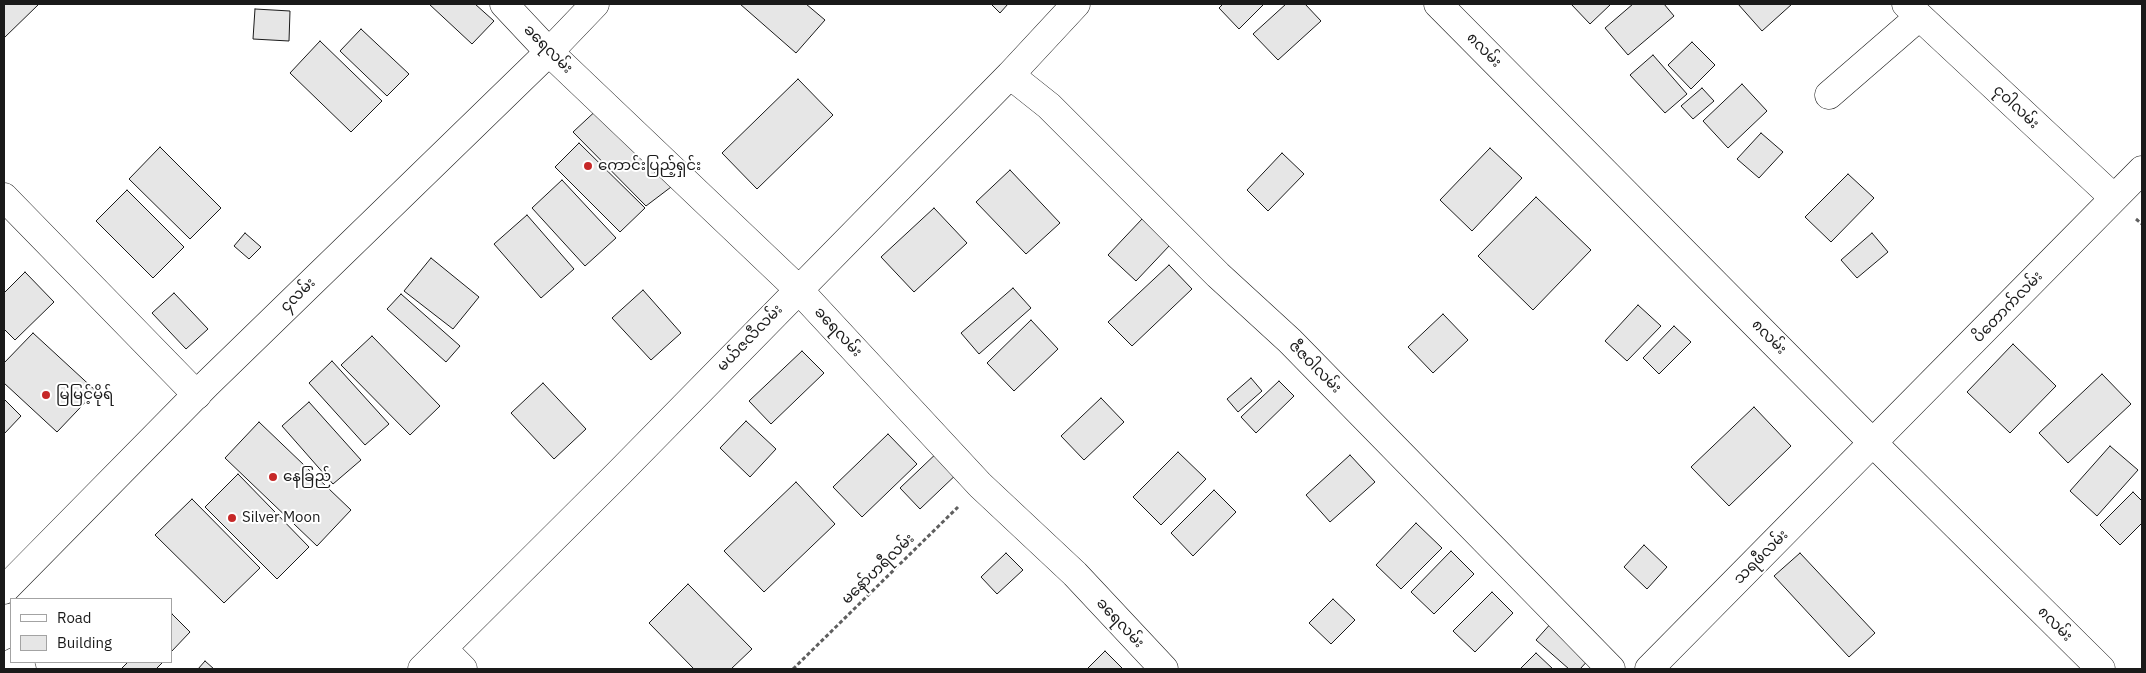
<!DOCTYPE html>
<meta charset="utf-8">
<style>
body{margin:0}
#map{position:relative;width:2146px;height:673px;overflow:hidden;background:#fff;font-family:"IBM Plex Sans",sans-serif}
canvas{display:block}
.frame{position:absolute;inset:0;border:5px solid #1a1a1a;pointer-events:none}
.legend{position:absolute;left:10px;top:598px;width:162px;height:65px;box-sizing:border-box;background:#fff;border:1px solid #a3a3a3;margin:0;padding:6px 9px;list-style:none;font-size:15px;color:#1a1a1a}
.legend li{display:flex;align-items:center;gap:10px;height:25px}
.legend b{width:25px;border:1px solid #a3a3a3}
</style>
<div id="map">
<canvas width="2146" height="673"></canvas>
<div class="frame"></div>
<ul class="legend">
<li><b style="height:6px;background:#fff"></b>Road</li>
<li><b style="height:14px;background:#e6e6e6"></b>Building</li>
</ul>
</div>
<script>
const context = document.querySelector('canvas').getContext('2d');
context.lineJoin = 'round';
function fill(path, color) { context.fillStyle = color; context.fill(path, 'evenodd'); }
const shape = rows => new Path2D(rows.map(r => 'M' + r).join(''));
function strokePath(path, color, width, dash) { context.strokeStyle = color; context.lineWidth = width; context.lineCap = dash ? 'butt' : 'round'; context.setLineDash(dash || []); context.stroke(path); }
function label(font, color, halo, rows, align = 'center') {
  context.font = font + ' "IBM Plex Sans","Noto Sans Myanmar",sans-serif'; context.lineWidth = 4; context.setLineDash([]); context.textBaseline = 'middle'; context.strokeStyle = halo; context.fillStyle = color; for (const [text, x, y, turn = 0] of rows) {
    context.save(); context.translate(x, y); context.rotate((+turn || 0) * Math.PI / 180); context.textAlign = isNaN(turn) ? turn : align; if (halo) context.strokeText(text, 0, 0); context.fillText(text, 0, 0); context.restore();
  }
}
const building = shape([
 [4,4,39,4,4,38,4,4],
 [429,4,475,4,494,21,472,44,429,4],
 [740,4,806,4,825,20,796,53,740,4],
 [991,4,1008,4,1000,13,991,4],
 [1223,4,1264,4,1239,29,1219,8,1223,4],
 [1286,4,1305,4,1321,21,1278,60,1253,34,1286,4],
 [1571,4,1611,4,1590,24,1571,4],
 [1633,4,1664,4,1674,16,1628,55,1605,28,1633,4],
 [1738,4,1792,4,1762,31,1738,4],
 [255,9,290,11,289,41,253,39,255,9],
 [361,29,409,74,387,96,340,51,361,29],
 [320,41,382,101,351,132,290,73,320,41],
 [1692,42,1715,65,1691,89,1668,65,1692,42],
 [1653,55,1687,94,1665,113,1630,75,1653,55],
 [798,79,833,115,757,189,722,153,798,79],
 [1742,84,1767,111,1728,148,1703,121,1742,84],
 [1702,88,1714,101,1693,119,1681,106,1702,88],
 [601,106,675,184,646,206,573,132,601,106],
 [1761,133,1783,152,1759,178,1737,159,1761,133],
 [579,143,645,208,620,232,555,167,579,143],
 [160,147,221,208,190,239,129,179,160,147],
 [1490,148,1522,178,1472,231,1440,200,1490,148],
 [1282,153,1304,174,1268,211,1247,190,1282,153],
 [1010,170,1060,223,1026,254,976,202,1010,170],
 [1848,174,1874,198,1831,242,1805,217,1848,174],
 [562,180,616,238,585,266,532,208,562,180],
 [127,190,184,247,153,278,96,221,127,190],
 [1536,197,1591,250,1533,310,1478,256,1536,197],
 [934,208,967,243,914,292,881,257,934,208],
 [527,215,574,269,541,298,494,244,527,215],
 [1142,219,1170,245,1136,281,1108,255,1142,219],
 [245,233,261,247,249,259,234,246,245,233],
 [1872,233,1888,252,1857,278,1841,260,1872,233],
 [431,258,479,297,453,329,404,291,431,258],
 [1169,265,1192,289,1132,346,1108,322,1169,265],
 [25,272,54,302,15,340,4,329,4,293,25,272],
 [1013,288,1031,308,979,354,961,333,1013,288],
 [643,290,681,333,651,360,612,318,643,290],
 [174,293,208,329,186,349,152,313,174,293],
 [401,294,460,346,446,362,387,309,401,294],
 [1638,305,1661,326,1627,361,1605,341,1638,305],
 [1443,314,1468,340,1433,373,1408,347,1443,314],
 [1031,320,1058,349,1014,391,987,363,1031,320],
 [1674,326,1691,342,1659,374,1643,358,1674,326],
 [33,333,96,391,57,432,4,383,4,363,33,333],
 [372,336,440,406,410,435,341,365,372,336],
 [2013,344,2056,386,2010,433,1967,392,2013,344],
 [802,351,824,373,771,424,749,401,802,351],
 [332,361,389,424,365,445,309,383,332,361],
 [2102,374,2131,404,2068,463,2039,433,2102,374],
 [1251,378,1262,391,1238,412,1227,399,1251,378],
 [1279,381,1294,396,1256,433,1241,417,1279,381],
 [543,383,586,429,554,459,511,413,543,383],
 [1101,398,1124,422,1084,460,1061,436,1101,398],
 [4,399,21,416,4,434,4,399],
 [309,402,361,460,333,484,282,426,309,402],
 [1754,407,1791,446,1729,506,1691,467,1754,407],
 [746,421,776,449,750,477,720,448,746,421],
 [259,422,351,510,317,546,225,458,259,422],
 [888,434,917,464,862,517,833,487,888,434],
 [2110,446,2138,470,2097,516,2070,491,2110,446],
 [941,449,961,470,920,509,900,488,941,449],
 [1178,452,1206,479,1161,525,1133,497,1178,452],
 [1350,455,1375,482,1330,522,1306,495,1350,455],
 [238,474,309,547,277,579,205,507,238,474],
 [796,482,835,524,764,592,724,551,796,482],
 [1214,490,1236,512,1193,556,1171,533,1214,490],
 [2133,492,2142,501,2142,523,2120,545,2100,525,2133,492],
 [192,499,260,568,224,603,155,535,192,499],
 [1416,523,1442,548,1401,589,1376,565,1416,523],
 [1644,545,1667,567,1647,589,1624,567,1644,545],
 [1451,551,1474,574,1434,614,1411,592,1451,551],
 [1006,553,1023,570,997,594,981,577,1006,553],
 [1800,553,1875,633,1849,657,1774,576,1800,553],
 [688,584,752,649,731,669,694,669,649,623,688,584],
 [1492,592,1513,613,1475,652,1453,631,1492,592],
 [1333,599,1355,620,1331,644,1309,623,1333,599],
 [172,614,190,632,171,652,171,615,172,614],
 [1553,621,1592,656,1580,669,1569,669,1536,640,1553,621],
 [1105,651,1123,669,1087,669,1105,651],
 [1536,653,1553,669,1520,669,1536,653],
 [205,661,214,669,198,669,205,661],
 [128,662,163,662,156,669,121,669,128,662]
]);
fill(building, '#e6e6e6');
strokePath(building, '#1a1a1a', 1);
const street = shape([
 [504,4,549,52,798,289,980,485,1075,574,1164,669],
 [1438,4,1874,444,2101,669],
 [1906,4,2114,198],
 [1010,75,1049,106,1218,275,1290,341,1611,669],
 [1829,95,1919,17],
 [4,197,197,395],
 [443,649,463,669],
 [14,662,22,669],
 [422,669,619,473,1010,75,1076,4],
 [1649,669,2142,170]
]);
const secondary = shape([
 [4,590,208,383,549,52,595,4]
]);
strokePath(street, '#1a1a1a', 29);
strokePath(secondary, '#1a1a1a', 29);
strokePath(shape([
 [2136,219,2142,224],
 [793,669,958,507]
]), '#5f5f5f', 3, [4, 2.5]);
strokePath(street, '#fff', 28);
strokePath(secondary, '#fff', 28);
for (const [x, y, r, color] of [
 [588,166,5,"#c62828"],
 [46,395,5,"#c62828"],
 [273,477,5,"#c62828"],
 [232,518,5,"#c62828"]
]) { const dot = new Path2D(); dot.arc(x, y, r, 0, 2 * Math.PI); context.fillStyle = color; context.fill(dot); strokePath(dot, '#fff', 2); }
label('15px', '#1a1a1a', '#fff', [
 ["ခရေလမ်း",548,49,45],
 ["၈လမ်း",1484,50,45],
 ["ငုဝါလမ်း",2016,107,43],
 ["၄လမ်း",298,295,-44],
 ["ပိတောက်လမ်း",2008,307,-46],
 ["ခရေလမ်း",838,332,47],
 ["၈လမ်း",1769,337,45],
 ["မယ်ဇလီလမ်း",750,338,-46],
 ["ဇီဇဝါလမ်း",1315,367,45],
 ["သရဖီလမ်း",1761,557,-45],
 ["မနော်ဟရီလမ်း",878,569,-44],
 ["ခရေလမ်း",1120,623,47],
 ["၈လမ်း",2055,624,45]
]);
label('15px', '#1a1a1a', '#fff', [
 ["ကောင်းပြည့်ရှင်း",598,166],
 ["မြမြင့်မိုရ်",56,395],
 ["နေခြည်",283,477],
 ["Silver Moon",242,518]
], 'left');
</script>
